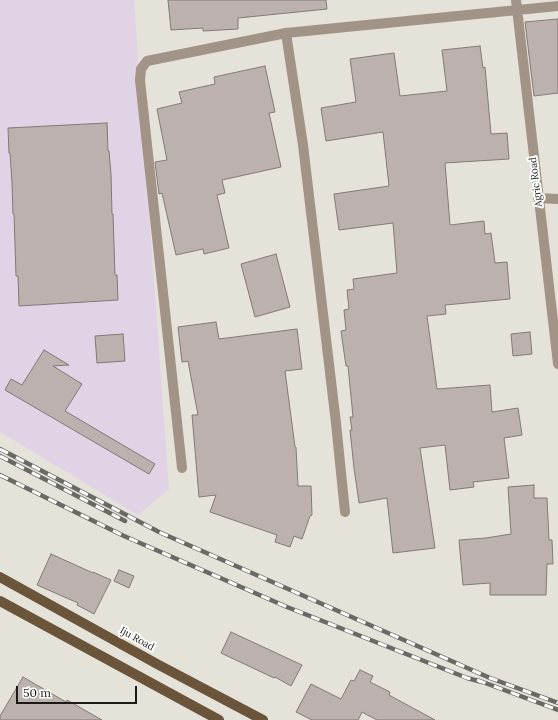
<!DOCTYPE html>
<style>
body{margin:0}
#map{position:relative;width:558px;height:720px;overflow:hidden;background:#e5e2da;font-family:Lora,serif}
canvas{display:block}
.scale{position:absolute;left:16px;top:686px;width:121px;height:18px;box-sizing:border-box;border:2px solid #1b1a17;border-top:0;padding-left:5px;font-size:12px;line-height:14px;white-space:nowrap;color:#1b1a17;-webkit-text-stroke:3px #fff;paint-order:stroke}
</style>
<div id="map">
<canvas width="558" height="720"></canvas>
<div class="scale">50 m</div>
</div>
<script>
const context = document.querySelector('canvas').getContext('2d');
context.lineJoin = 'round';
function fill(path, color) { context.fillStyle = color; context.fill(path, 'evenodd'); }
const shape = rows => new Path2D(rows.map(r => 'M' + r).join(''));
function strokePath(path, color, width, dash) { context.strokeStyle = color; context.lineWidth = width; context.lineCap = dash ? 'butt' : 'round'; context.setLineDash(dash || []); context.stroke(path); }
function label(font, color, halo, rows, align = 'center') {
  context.font = font + ' Lora,serif'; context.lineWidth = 4; context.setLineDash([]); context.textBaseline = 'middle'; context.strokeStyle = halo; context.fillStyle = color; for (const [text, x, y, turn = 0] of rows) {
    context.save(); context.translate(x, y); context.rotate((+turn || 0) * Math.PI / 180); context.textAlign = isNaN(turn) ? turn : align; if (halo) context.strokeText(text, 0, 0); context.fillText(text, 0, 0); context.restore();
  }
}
fill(shape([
 [0,0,134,0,169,489,138,515,0,432]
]), '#e1d3e6');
const building = shape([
 [168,0,326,0,327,9,238,18,238,29,203,31,203,28,171,30,168,0],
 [558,19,558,93,534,96,525,22,558,19],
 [480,46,483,68,485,67,491,134,507,133,509,159,445,163,450,225,484,221,485,234,491,233,495,263,507,262,510,299,445,305,446,314,427,316,437,389,490,385,492,412,518,408,522,435,504,438,509,478,473,482,474,487,450,490,445,445,420,448,435,548,393,553,387,498,359,503,354,468,350,430,352,430,350,417,353,417,348,366,346,366,341,331,346,330,344,310,349,309,347,290,354,289,353,279,397,273,393,223,339,230,334,194,389,186,383,132,326,141,321,108,356,102,350,59,394,53,400,96,447,91,442,50,480,46],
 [265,66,275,112,269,113,281,167,222,180,225,193,217,195,229,248,204,254,203,249,176,255,162,193,159,194,155,162,167,160,157,109,182,103,179,92,215,84,214,77,265,66],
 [107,123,108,151,109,151,111,174,112,214,113,214,115,275,117,275,118,300,19,306,18,276,16,276,14,214,13,214,12,183,10,153,9,153,8,128,107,123],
 [276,254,290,307,255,317,241,264,276,254],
 [216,322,219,339,297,329,302,369,285,371,295,447,296,447,298,486,311,486,312,515,310,516,302,539,294,536,290,547,275,542,277,535,210,512,216,495,199,497,192,415,198,415,188,361,182,362,178,327,216,322],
 [530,332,532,354,513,356,511,334,530,332],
 [123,334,125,361,97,363,95,336,123,334],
 [44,350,69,365,53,366,82,384,65,411,155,464,149,474,5,390,11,379,22,385,44,350],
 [534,485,534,498,547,498,549,540,552,540,553,564,547,564,546,595,490,595,490,583,463,585,459,540,486,538,511,534,508,487,534,485],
 [51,554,93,573,93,572,111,580,94,614,77,605,78,603,37,585,51,554],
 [119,570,134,576,129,588,114,581,119,570],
 [231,632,302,665,291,686,275,677,274,678,221,653,231,632],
 [360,670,373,676,370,682,390,692,389,695,435,720,377,720,362,712,358,720,312,720,296,712,311,684,341,699,351,680,354,681,360,670],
 [23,677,66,702,67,700,102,720,0,720,0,716,23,677]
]);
fill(building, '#bbb2af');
strokePath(building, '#827976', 1);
strokePath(shape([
 [516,0,558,364],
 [286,33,303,145,336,423,345,512],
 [538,198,558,199],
 [182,468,140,80,141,69,147,61,286,33,558,6]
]), '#a19486', 10);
strokePath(shape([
 [0,577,157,664,263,720],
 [0,601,219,720]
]), '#6a543a', 10);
const rail = shape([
 [0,449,159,532,490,678,558,703],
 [0,456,125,521],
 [0,475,124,536,287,607,467,678,482,682],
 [477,680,488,684,558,710]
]);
strokePath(rail, '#6b6964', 4.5);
strokePath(rail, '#fff', 3, [9]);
label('10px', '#1b1a17', '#fff', [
 ["Agric Road",536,182,-97],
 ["Iju Road",137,639,29]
]);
</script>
